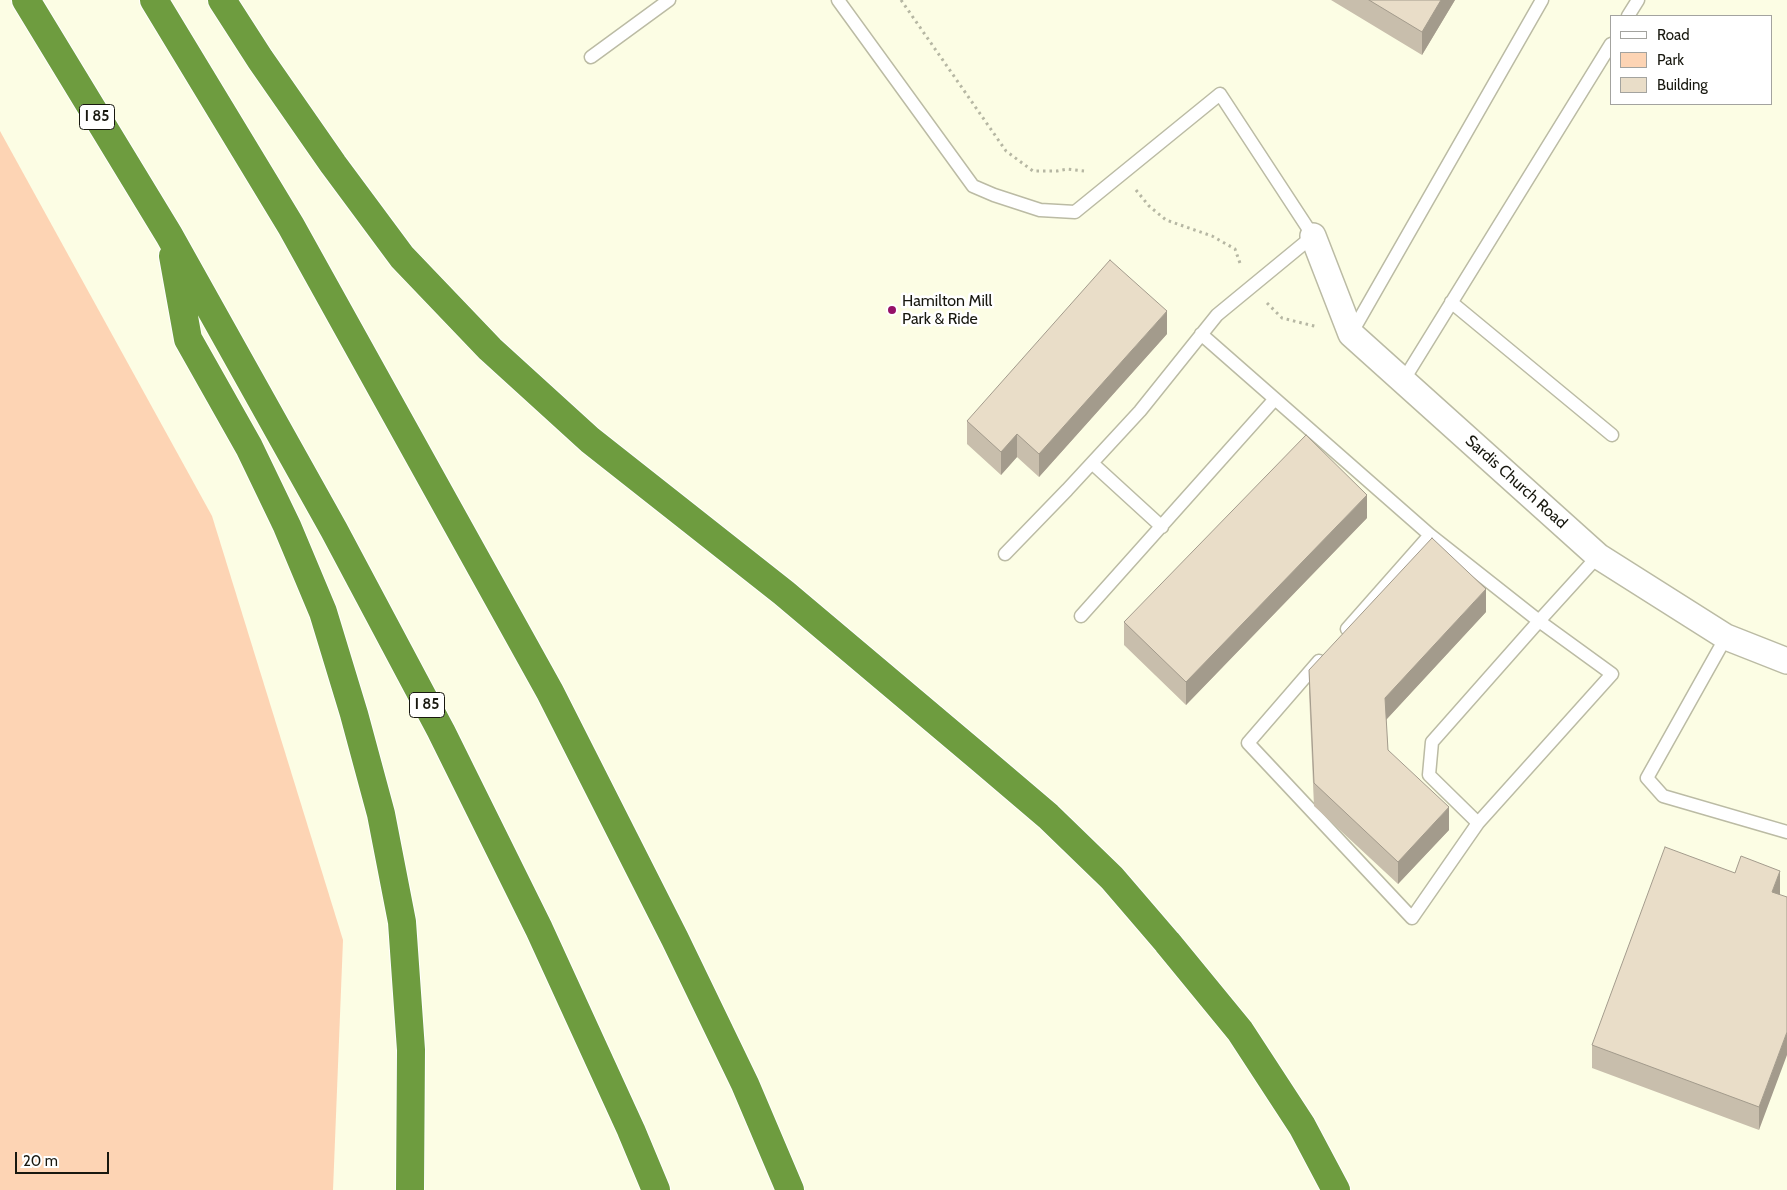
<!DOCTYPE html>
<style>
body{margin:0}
#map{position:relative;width:1787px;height:1190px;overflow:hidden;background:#fcfde4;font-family:Cabin,sans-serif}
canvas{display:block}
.legend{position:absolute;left:1610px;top:15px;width:162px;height:90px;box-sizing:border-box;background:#fff;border:1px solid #a3a39f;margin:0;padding:6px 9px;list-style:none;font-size:15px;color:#18180f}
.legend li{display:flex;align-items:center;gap:10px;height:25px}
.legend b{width:25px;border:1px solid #a3a39f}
.scale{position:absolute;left:15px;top:1152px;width:94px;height:22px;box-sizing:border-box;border:2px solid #18180f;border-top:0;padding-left:6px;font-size:15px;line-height:18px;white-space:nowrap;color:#18180f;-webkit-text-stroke:4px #fff;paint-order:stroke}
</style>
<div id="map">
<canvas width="1787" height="1190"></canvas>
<ul class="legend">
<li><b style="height:6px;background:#fff"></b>Road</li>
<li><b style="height:14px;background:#fdd4b4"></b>Park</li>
<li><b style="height:14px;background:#e9ddc8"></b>Building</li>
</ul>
<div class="scale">20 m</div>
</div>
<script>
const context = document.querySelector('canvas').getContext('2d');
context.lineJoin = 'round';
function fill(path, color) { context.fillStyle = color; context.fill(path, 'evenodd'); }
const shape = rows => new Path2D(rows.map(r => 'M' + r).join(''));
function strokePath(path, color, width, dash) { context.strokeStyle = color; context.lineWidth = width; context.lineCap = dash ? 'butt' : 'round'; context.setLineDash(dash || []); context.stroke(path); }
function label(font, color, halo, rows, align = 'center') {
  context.font = font + ' Cabin,sans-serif'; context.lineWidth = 5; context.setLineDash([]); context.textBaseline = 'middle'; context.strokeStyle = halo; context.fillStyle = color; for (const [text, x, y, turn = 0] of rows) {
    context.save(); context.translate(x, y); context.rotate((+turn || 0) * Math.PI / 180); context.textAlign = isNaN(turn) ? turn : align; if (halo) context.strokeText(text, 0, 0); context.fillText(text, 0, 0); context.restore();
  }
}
fill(shape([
 [0,131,212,516,343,940,333,1190,0,1190]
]), '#fdd4b4');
const lane = shape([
 [838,0,973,186,994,195,1040,210,1075,212,1220,94,1313,236,1217,315,1140,411,1067,490,1005,554],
 [1628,16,1638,0],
 [591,57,669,0],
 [1451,302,1612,435],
 [1201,334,1430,535,1539,621,1612,674,1478,823,1429,775,1432,742,1539,621,1598,556],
 [1351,334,1542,0],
 [1403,381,1611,44],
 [1092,463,1162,527],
 [1081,616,1274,400],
 [1347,629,1430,535],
 [1726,637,1647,778,1663,796,1787,832],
 [1319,661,1248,743,1412,918,1478,823]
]);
const street = shape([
 [1313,236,1351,334,1598,556,1726,637,1787,661]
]);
const highway = shape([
 [26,0,169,235,334,530,441,731,539,929,631,1130,656,1190],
 [154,0,291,226,550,692,675,939,745,1084,790,1190],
 [222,0,260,59,333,164,402,257,490,349,590,440,784,593,981,759,1048,816,1112,878,1167,942,1240,1031,1302,1126,1336,1190],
 [173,256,188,339,249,447,287,526,323,612,354,714,381,814,402,922,411,1050,410,1190]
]);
strokePath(lane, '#bbbba4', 15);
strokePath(street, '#bbbba4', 28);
strokePath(highway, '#fff', 30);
strokePath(shape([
 [901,0,1006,151,1033,171,1057,171,1067,169,1084,171],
 [1136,190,1149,206,1166,220,1212,236,1235,249,1241,266],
 [1267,303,1282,318,1318,327]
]), '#b6b7a3', 3, [2.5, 4]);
strokePath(lane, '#fff', 12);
strokePath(street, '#fff', 25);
strokePath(highway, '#6e9c3f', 28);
fill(shape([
 [1331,0,1455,0,1422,55],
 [1167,334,1039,477,1017,457,1001,475,967,444,967,421],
 [1367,518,1186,705,1124,645,1124,622],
 [1486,612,1386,720,1388,750,1449,830,1398,884,1314,806,1309,693,1309,670],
 [1780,894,1759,1130,1592,1068,1592,1045]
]), '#c8beac');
fill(shape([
 [1441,0,1455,0,1422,55,1422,32],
 [1167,311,1167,334,1039,477,1039,454],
 [1017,434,1017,457,1001,475,1001,452],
 [1367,495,1367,518,1186,705,1186,682],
 [1486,589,1486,612,1385,721,1385,698],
 [1449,807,1449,830,1398,884,1398,862],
 [1780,871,1780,894,1772,915,1772,892],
 [1787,1032,1787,1055,1759,1130,1759,1107]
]), '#a39b8c');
const building = shape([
 [1369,0,1441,0,1422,32,1369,0],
 [1110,260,1167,311,1039,454,1017,434,1001,452,967,421,1110,260],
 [1306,435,1367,495,1186,682,1124,622,1306,435],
 [1432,538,1486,589,1385,698,1388,750,1449,807,1398,862,1314,783,1309,670,1432,538],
 [1665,847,1735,873,1741,856,1780,871,1772,892,1787,897,1787,1032,1759,1107,1592,1045,1665,847]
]);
fill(building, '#e9ddc8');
strokePath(building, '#a39b8c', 1);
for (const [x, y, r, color] of [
 [892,310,5,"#961167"]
]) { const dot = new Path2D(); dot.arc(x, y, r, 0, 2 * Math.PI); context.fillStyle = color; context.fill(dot); strokePath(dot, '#fff', 2); }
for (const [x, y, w] of [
 [97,117,35],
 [427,705,35]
]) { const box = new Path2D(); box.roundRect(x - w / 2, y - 12.5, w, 25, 4); context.fillStyle = '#fff'; context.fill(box); strokePath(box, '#18180f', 1); }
label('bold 15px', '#18180f', null, [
 ["I 85",97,117],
 ["I 85",427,705]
]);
label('16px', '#18180f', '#fff', [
 ["Hamilton Mill",902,301],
 ["Park & Ride",902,319]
], 'left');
label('16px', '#18180f', '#fff', [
 ["Sardis Church Road",1516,482,42]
]);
</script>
